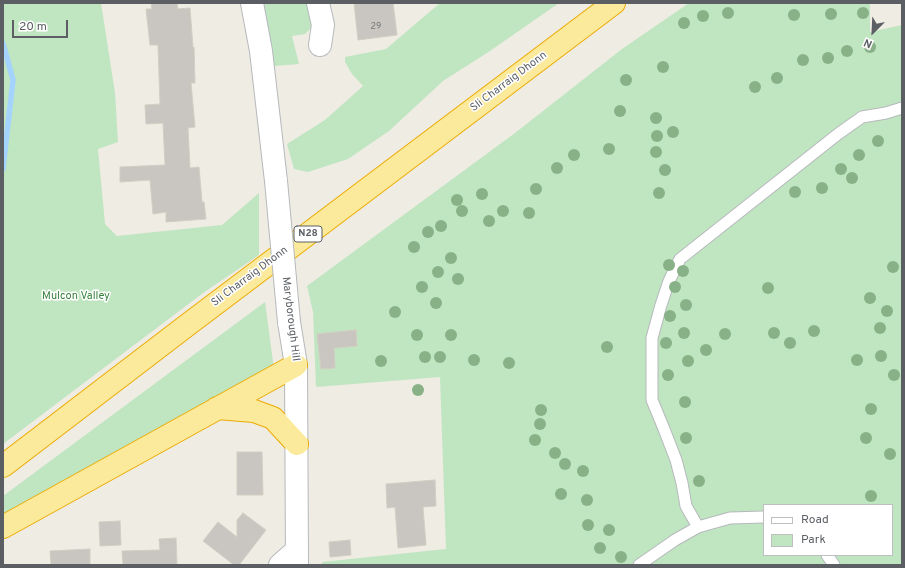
<!DOCTYPE html>
<style>
body{margin:0}
#map{position:relative;width:905px;height:568px;overflow:hidden;background:#eeece3;font-family:Overpass,sans-serif}
canvas{display:block}
.frame{position:absolute;inset:0;border:4px solid #5b5f64;pointer-events:none}
.legend{position:absolute;left:763px;top:504px;width:130px;height:52px;box-sizing:border-box;background:#fff;border:1px solid #bdbfc1;margin:0;padding:5px 7px;list-style:none;font-size:12px;color:#5b5f64}
.legend li{display:flex;align-items:center;gap:8px;height:20px}
.legend b{width:20px;border:1px solid #bdbfc1}
.north{position:absolute;left:853px;top:12px;width:40px;height:40px;-webkit-text-stroke:3px #fff;paint-order:stroke;rotate:204deg;font-size:11px;font-weight:700;line-height:16px;text-align:center;color:#5b5f64}
.north::after{content:'';display:block;margin:auto;width:14px;height:18px;background:#5b5f64;clip-path:polygon(50% 0,100% 100%,50% 72%,0 100%)}
.scale{position:absolute;left:12px;top:20px;width:56px;height:18px;box-sizing:border-box;border:2px solid #5b5f64;border-top:0;padding-left:5px;font-size:12px;line-height:14px;white-space:nowrap;color:#5b5f64;-webkit-text-stroke:3px #fff;paint-order:stroke}
</style>
<div id="map">
<canvas width="905" height="568"></canvas>
<div class="frame"></div>
<ul class="legend">
<li><b style="height:5px;background:#fff"></b>Road</li>
<li><b style="height:11px;background:#c0e5c1"></b>Park</li>
</ul>
<div class="north">N</div>
<div class="scale">20 m</div>
</div>
<script>
const context = document.querySelector('canvas').getContext('2d');
context.lineJoin = 'round';
function fill(path, color) { context.fillStyle = color; context.fill(path, 'evenodd'); }
const shape = rows => new Path2D(rows.map(r => 'M' + r).join(''));
function strokePath(path, color, width, dash) { context.strokeStyle = color; context.lineWidth = width; context.lineCap = dash ? 'butt' : 'round'; context.setLineDash(dash || []); context.stroke(path); }
function label(font, color, halo, rows, align = 'center') {
  context.font = font + ' Overpass,sans-serif'; context.lineWidth = 3; context.setLineDash([]); context.textBaseline = 'middle'; context.strokeStyle = halo; context.fillStyle = color; for (const [text, x, y, turn = 0] of rows) {
    context.save(); context.translate(x, y); context.rotate((+turn || 0) * Math.PI / 180); context.textAlign = isNaN(turn) ? turn : align; if (halo) context.strokeText(text, 0, 0); context.fillText(text, 0, 0); context.restore();
  }
}
fill(shape([
 [3,3,101,3,115,93,118,142,98,149,105,224,117,236,222,225,259,193,259,255,203,293,3,444],
 [263,3,308,3,313,26,305,34,292,36,299,64,274,66],
 [440,3,559,3,490,51,443,81,389,131,348,159,308,172,294,169,287,144,325,120,363,86,352,74,345,62,345,57,386,49],
 [689,3,870,3,870,32,902,25,902,565,322,565,322,562,446,549,440,377,316,387,313,312,307,286,515,133,622,49],
 [764,505,892,505,892,555,764,555],
 [265,302,275,377,3,521,3,496]
]), '#c0e5c1');
strokePath(shape([
 [3,43,13,80,3,169]
]), '#a4d4fd', 5.5);
const building = shape([
 [151,3,177,3,178,9,190,8,193,47,194,47,195,83,191,83,195,127,188,128,190,168,199,167,202,202,204,202,206,219,166,222,166,212,153,214,150,180,120,182,120,167,165,165,163,123,146,124,145,105,160,104,158,45,150,45,146,9,152,9,151,3],
 [354,3,393,3,397,35,358,40,354,3],
 [356,330,357,346,334,348,335,368,321,369,317,334,356,330],
 [237,452,262,452,263,495,237,495,237,452],
 [435,480,436,506,423,507,426,545,398,548,395,507,387,508,386,484,435,480],
 [243,513,266,530,239,565,234,565,203,541,218,522,237,537,237,520,243,513],
 [120,521,121,545,100,546,99,522,120,521],
 [176,538,177,565,123,565,122,551,160,550,159,539,176,538],
 [350,540,351,555,330,557,329,542,350,540],
 [90,549,90,565,51,565,50,551,90,549]
]);
fill(building, '#c9c6c1');
strokePath(building, '#d2cec2', 1);
const service = shape([
 [698,527,686,506,682,483,676,460,664,429,652,400,652,338,661,305,669,281,680,259,838,134,862,117,886,113,902,108],
 [827,555,834,565],
 [639,565,675,540,698,527,730,518,764,517]
]);
const minor = shape([
 [318,3,323,25,320,45],
 [280,565,297,550]
]);
const tertiary = shape([
 [252,3,261,51,276,181],
 [289,322,296,365,297,565]
]);
const trunk = shape([
 [217,408,254,411,273,418,297,444],
 [3,466,190,323,614,3],
 [3,527,296,365]
]);
strokePath(service, '#b6b9bd', 13);
strokePath(minor, '#b6b9bd', 24);
strokePath(tertiary, '#b6b9bd', 24);
strokePath(trunk, '#ecab05', 24);
strokePath(service, '#fff', 11);
strokePath(minor, '#fff', 22);
strokePath(tertiary, '#fff', 22);
strokePath(trunk, '#fcea9c', 22);
const tertiaryBridge = shape([
 [276,181,289,322]
]);
strokePath(tertiaryBridge, '#b6b9bd', 24, []);
strokePath(tertiaryBridge, '#fff', 22);
context.fillStyle = '#89b187';
for (const [x, y] of [
 [728,13],
 [863,13],
 [831,14],
 [794,15],
 [703,16],
 [684,23],
 [870,47],
 [847,51],
 [828,58],
 [803,60],
 [663,67],
 [777,78],
 [626,80],
 [755,87],
 [620,111],
 [656,118],
 [673,132],
 [657,136],
 [878,141],
 [609,149],
 [656,152],
 [574,155],
 [859,155],
 [557,168],
 [841,169],
 [665,170],
 [852,178],
 [822,188],
 [536,189],
 [795,192],
 [659,193],
 [482,194],
 [457,200],
 [462,211],
 [503,211],
 [529,213],
 [489,221],
 [441,226],
 [428,232],
 [414,247],
 [451,258],
 [669,265],
 [893,267],
 [683,271],
 [438,272],
 [458,279],
 [422,287],
 [675,287],
 [768,288],
 [870,298],
 [436,303],
 [686,305],
 [887,311],
 [395,312],
 [670,316],
 [880,328],
 [814,331],
 [684,333],
 [774,333],
 [725,334],
 [417,335],
 [451,335],
 [666,343],
 [790,343],
 [607,347],
 [706,350],
 [881,356],
 [425,357],
 [440,357],
 [474,360],
 [857,360],
 [381,361],
 [688,361],
 [509,363],
 [668,375],
 [894,375],
 [418,390],
 [685,402],
 [871,409],
 [541,410],
 [540,424],
 [686,438],
 [866,438],
 [535,440],
 [555,453],
 [890,454],
 [565,464],
 [583,471],
 [699,481],
 [561,494],
 [871,496],
 [587,500],
 [588,525],
 [609,530],
 [600,548],
 [621,557]
]) { context.beginPath(); context.arc(x, y, 6, 0, 2 * Math.PI); context.fill(); }
label('9px', '#76797b', null, [
 ["29",376,27]
]);
for (const [x, y, w] of [
 [308,234,28]
]) { const box = new Path2D(); box.roundRect(x - w / 2, y - 8, w, 16, 3); context.fillStyle = '#fff'; context.fill(box); strokePath(box, '#5b5f64', 1); }
label('bold 10px', '#5b5f64', null, [
 ["N28",308,234]
]);
label('11px', '#5b5f64', '#fff', [
 ["Sli Charraig Dhonn",509,82,-37],
 ["Sli Charraig Dhonn",250,277,-37],
 ["Maryborough Hill",290,319,83]
]);
label('11px', '#36813c', '#fff', [
 ["Mulcon Valley",76,297]
]);
</script>
